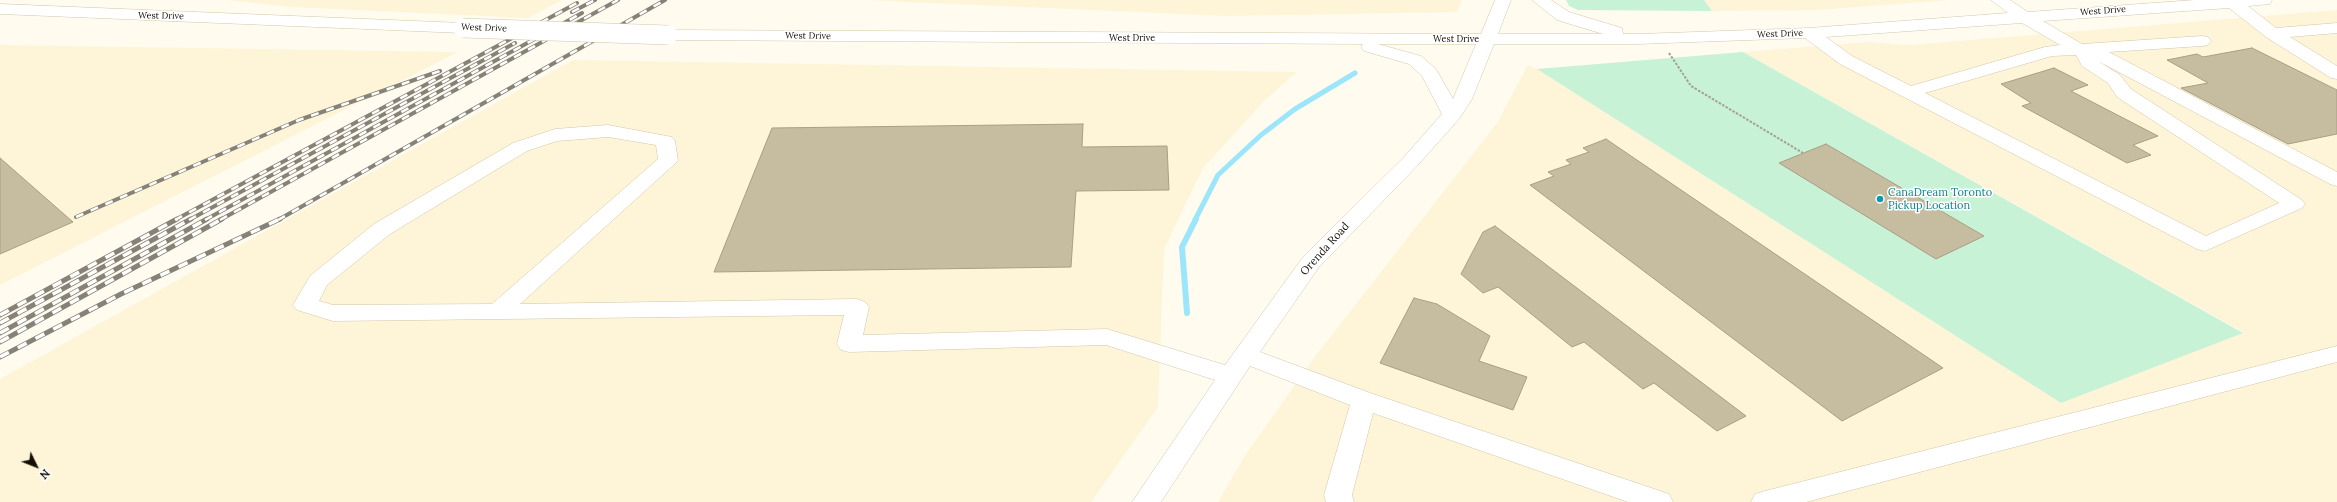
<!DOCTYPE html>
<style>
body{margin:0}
#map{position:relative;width:2337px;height:502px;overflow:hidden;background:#fffbef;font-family:Lora,serif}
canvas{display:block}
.north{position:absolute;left:16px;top:446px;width:40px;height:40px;-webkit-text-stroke:3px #fff;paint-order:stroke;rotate:133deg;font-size:11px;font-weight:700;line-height:16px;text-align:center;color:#130f06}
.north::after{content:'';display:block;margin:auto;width:14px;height:18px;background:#130f06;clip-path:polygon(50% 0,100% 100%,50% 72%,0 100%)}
</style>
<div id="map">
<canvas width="2337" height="502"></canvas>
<div class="north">N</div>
</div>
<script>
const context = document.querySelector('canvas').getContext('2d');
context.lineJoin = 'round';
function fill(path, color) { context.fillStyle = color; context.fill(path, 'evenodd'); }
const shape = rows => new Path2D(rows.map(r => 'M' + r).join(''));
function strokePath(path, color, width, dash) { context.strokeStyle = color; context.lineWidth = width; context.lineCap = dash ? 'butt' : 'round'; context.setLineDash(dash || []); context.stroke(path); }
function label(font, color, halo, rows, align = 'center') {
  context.font = font + ' Lora,serif'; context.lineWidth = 3; context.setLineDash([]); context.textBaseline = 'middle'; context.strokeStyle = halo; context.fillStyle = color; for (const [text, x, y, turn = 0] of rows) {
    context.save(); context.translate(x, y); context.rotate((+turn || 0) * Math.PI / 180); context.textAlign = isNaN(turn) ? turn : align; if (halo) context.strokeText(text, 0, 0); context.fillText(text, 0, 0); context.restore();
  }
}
fill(shape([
 [228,0,562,0,528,18,291,7],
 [864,0,1462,0,1457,12,1228,16],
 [1704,0,1951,0,1816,10,1712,11],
 [2337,10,2337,502,1218,502,1246,454,1314,358,1497,123,1528,65,1537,69,2061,403,2243,332,1743,52,1869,42,1909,45],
 [0,45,458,52,0,285],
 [573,60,1297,72,1265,100,1203,168,1164,249,1158,407,1091,502,0,502,0,379]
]), '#fef4d7');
fill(shape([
 [1566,0,1704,0,1712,11,1578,10,1569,6],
 [1743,52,2243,333,2061,403,1537,69]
]), '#c7f2d6');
strokePath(shape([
 [1195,220,1218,175,1261,135,1295,109,1355,73]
]), '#9be6fa', 5);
strokePath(shape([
 [1187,313,1182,247,1196,219]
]), '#9be6fa', 6);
const building = shape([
 [2252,48,2337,90,2337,134,2288,144,2181,88,2208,83,2167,60,2197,54,2203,57,2252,48],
 [2054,68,2088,85,2071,91,2158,136,2133,145,2151,155,2127,163,2022,106,2031,103,2001,84,2054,68],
 [1083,124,1082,147,1167,146,1169,190,1076,191,1071,267,714,272,772,128,1083,124],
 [1606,139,1943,368,1842,421,1530,185,1554,176,1548,172,1571,164,1566,160,1589,152,1583,148,1606,139],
 [1826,144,1984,236,1936,259,1779,163,1826,144],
 [0,158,73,222,0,254,0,158],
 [1495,226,1746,416,1717,431,1654,383,1643,389,1584,342,1572,347,1498,287,1483,293,1461,274,1483,232,1495,226],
 [1414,298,1437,304,1490,336,1479,361,1527,377,1513,410,1380,363,1414,298]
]);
fill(building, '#c6bca0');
strokePath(building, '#a99f84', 1);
const minor = shape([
 [1495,0,1511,0,1498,34,1603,34,1557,20,1532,0,1551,0,1569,12,1622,28,1623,34,1638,34,1809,28,2008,13,1991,0,2010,0,2028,12,2195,0,2272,0,2270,4,2248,6,2276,28,2337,23,2337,33,2290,37,2337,66,2337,79,2331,78,2266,37,2229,8,2043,21,2082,44,2202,36,2208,37,2211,41,2208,45,2202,46,2109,52,2337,172,2337,186,2330,184,2098,61,2120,75,2131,89,2302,200,2305,204,2302,208,2205,251,2197,249,1840,64,1805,38,1638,44,1494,44,1472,99,1459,119,1418,165,1319,267,1260,352,1373,394,1669,494,1673,502,1628,502,1373,413,1352,495,1354,502,1326,502,1324,495,1350,405,1250,366,1161,502,1132,502,1215,380,1106,345,849,352,841,350,837,344,844,315,333,321,297,310,293,305,310,276,374,224,513,143,555,129,608,125,672,137,675,141,678,161,520,304,857,299,865,302,869,307,863,335,1107,329,1225,365,1303,257,1404,157,1442,114,1422,76,1409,64,1364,51,1361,47,1363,44,668,40,662,39,659,35,662,31,668,30,1481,34,1495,0],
 [2022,23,2060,45,2045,47,1911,86,1852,56,1826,37,2022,23],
 [1378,44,1476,44,1453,99,1436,69,1421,56,1378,44],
 [2076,55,2082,66,2108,83,2117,97,2279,203,2206,236,1925,93,2052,56,2076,55],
 [608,137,656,145,658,159,492,304,333,305,319,301,327,285,390,234,527,151,557,141,608,137],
 [0,4,463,23,469,24,472,28,469,32,463,33,0,14,0,4],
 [2337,346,2337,362,1806,502,1751,502,1755,494,1765,491,2337,346]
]);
strokePath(minor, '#d2c7ab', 1);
strokePath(shape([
 [1669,53,1691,86,1803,153]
]), '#a4a095', 2, [2.5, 1.5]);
fill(minor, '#fff');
const railFar1 = shape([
 [572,12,595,0],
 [76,217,299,120,440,71],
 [175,220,577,3],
 [189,220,515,43],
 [205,220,582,13],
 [220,220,618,0],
 [278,220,665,0]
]);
const rail = shape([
 [0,315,177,219],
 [0,323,191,219],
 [0,333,207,219],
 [0,342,222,219],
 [0,357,121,294,280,219]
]);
strokePath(railFar1, '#868278', 4);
strokePath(rail, '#868278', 5);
strokePath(railFar1, '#fff', 2.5, [8]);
strokePath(rail, '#fff', 3.5, [10]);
const minorBridge = shape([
 [463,28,668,35]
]);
strokePath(minorBridge, '#d2c7ab', 20, []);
strokePath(minorBridge, '#fff', 19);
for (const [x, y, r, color] of [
 [1880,199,4,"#0f9aa8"]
]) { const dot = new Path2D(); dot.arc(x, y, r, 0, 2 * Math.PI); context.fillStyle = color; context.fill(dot); strokePath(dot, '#fff', 1.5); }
label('9px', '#130f06', '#fff', [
 ["West Drive",2103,11,-4],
 ["West Drive",161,16,1],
 ["West Drive",484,28,2],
 ["West Drive",1780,34,-2],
 ["West Drive",808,36,1],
 ["West Drive",1132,38],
 ["West Drive",1456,39]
]);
label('11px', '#0d838f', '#fff', [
 ["CanaDream Toronto",1888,193],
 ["Pickup Location",1888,206]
], 'left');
label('11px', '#130f06', '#fff', [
 ["Orenda Road",1325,249,-48]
]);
</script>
